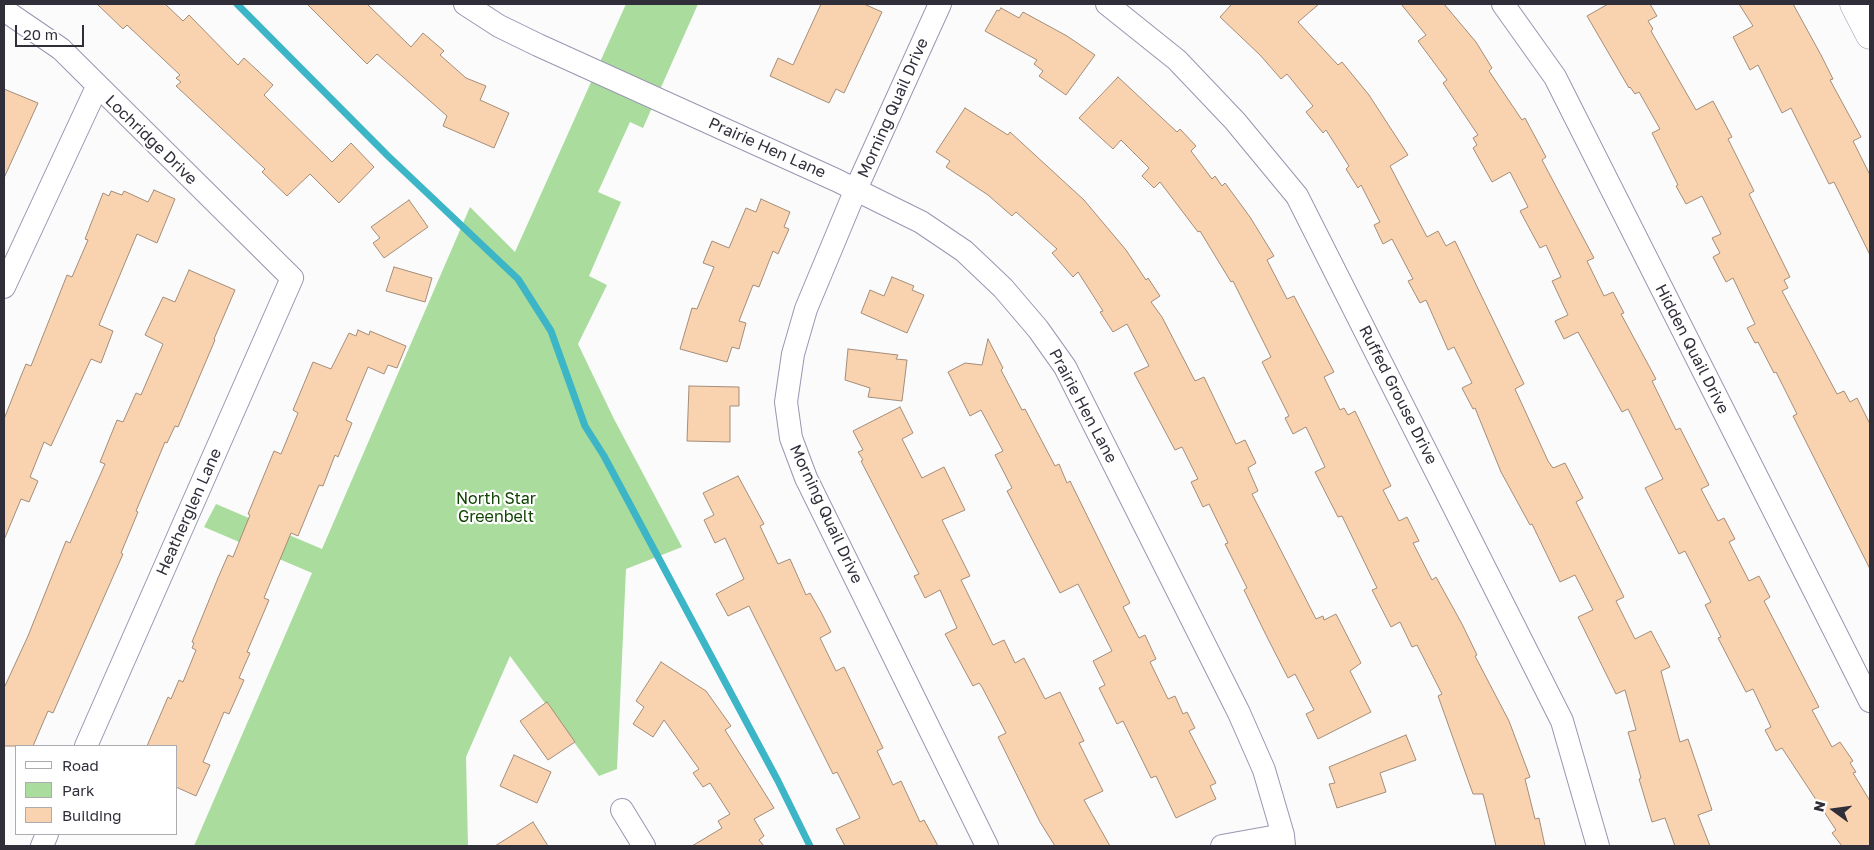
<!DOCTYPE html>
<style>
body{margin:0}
#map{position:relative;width:1874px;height:850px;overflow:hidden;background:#fbfbfb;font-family:"Golos Text",sans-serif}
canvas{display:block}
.frame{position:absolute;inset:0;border:5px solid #302e39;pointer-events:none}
.legend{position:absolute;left:15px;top:745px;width:162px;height:90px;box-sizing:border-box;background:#fff;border:1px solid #acabb0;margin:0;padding:6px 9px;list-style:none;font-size:15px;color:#302e39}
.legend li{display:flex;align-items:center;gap:10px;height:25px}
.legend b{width:25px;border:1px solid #acabb0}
.north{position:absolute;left:1809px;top:785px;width:50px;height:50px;-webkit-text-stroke:4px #fff;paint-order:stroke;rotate:284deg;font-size:14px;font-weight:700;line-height:20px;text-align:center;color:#302e39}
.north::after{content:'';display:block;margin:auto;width:18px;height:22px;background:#302e39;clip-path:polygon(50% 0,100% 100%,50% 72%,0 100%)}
.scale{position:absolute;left:15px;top:25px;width:69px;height:22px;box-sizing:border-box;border:2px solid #302e39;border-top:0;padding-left:6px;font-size:15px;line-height:18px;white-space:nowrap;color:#302e39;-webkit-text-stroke:4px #fff;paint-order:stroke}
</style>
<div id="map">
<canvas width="1874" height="850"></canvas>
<div class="frame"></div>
<ul class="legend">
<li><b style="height:6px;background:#fff"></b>Road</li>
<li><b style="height:14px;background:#a9dc9d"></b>Park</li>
<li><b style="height:14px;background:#f9d2af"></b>Building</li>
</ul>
<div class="north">N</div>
<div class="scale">20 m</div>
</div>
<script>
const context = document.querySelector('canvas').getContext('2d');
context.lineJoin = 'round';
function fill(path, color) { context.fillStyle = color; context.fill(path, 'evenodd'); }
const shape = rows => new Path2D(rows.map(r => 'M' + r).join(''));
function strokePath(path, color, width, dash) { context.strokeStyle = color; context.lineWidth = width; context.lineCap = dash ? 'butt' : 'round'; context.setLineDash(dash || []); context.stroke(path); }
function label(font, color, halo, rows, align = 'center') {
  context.font = font + ' "Golos Text",sans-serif'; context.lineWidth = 4.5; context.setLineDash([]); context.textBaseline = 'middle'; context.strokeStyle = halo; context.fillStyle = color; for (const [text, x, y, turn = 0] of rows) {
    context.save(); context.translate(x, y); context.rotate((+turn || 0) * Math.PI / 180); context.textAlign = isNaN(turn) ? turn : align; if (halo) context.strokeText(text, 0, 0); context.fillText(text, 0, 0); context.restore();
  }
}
fill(shape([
 [626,4,698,4,643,128,630,122,598,192,621,202,589,276,607,285,578,344,614,419,682,547,626,569,617,769,599,776,510,656,466,757,468,846,194,846,312,573,204,527,216,504,322,549,470,207,515,252]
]), '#a9dc9d');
strokePath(shape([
 [237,4,388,156,518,279,551,331,585,426,604,456,778,781,810,846]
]), '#3cb5c6', 7);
const building = shape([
 [97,4,165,4,183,21,189,15,238,65,244,58,273,85,264,95,332,162,351,143,374,167,339,203,310,174,287,196,262,172,265,169,176,86,181,82,176,78,180,75,127,25,123,29,97,4],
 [307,4,367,4,411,47,423,33,444,51,440,55,466,78,486,86,480,100,509,113,494,148,443,126,447,116,377,54,367,64,307,4],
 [821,4,864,4,882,12,844,93,836,89,829,103,770,76,778,58,793,65,821,4],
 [1232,4,1319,4,1298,22,1338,65,1342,62,1369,95,1408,155,1390,166,1427,237,1438,231,1446,246,1455,241,1524,384,1515,389,1548,461,1553,468,1565,463,1583,498,1576,502,1624,597,1616,601,1635,639,1651,631,1670,667,1661,671,1680,742,1688,739,1712,810,1698,815,1710,846,1675,846,1665,818,1652,822,1639,779,1641,778,1628,732,1636,730,1625,690,1616,694,1578,617,1593,610,1575,575,1560,582,1532,524,1530,525,1501,472,1475,408,1473,409,1462,388,1472,383,1454,347,1448,350,1426,300,1420,303,1408,281,1413,279,1392,239,1383,244,1374,225,1380,222,1361,185,1358,188,1346,169,1349,166,1326,130,1323,133,1306,112,1313,106,1287,74,1281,79,1260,55,1220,17,1232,4],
 [1401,4,1444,4,1476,42,1492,68,1489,71,1522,120,1525,118,1546,157,1542,160,1594,258,1587,261,1604,296,1613,292,1624,313,1621,314,1656,379,1652,381,1676,430,1680,428,1709,485,1701,489,1718,521,1724,518,1735,539,1729,542,1749,581,1759,576,1770,597,1764,601,1819,707,1812,710,1832,747,1840,742,1853,761,1850,763,1856,772,1853,773,1870,801,1870,846,1842,846,1832,833,1836,830,1782,748,1776,751,1765,730,1771,727,1753,689,1746,692,1718,638,1721,637,1705,605,1711,602,1685,551,1679,554,1645,488,1663,479,1628,409,1622,412,1578,332,1564,339,1555,321,1568,315,1552,281,1561,277,1546,245,1540,248,1520,211,1528,207,1510,172,1492,182,1473,148,1477,145,1473,138,1478,135,1443,83,1447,80,1418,41,1426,35,1401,4],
 [1608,4,1650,4,1657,16,1648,21,1653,29,1651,31,1696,110,1713,101,1732,137,1728,139,1754,191,1749,194,1790,277,1784,280,1788,288,1782,291,1837,394,1844,391,1850,402,1857,398,1870,424,1870,569,1793,416,1797,414,1776,372,1774,373,1758,342,1755,343,1747,328,1755,324,1733,278,1726,282,1713,257,1720,253,1712,238,1721,234,1702,196,1686,204,1676,186,1678,185,1652,133,1660,129,1639,92,1635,94,1630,87,1629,88,1587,16,1608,4],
 [1739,4,1793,4,1821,55,1833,79,1830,80,1861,137,1853,141,1870,175,1870,255,1834,182,1829,184,1791,108,1782,113,1758,65,1750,70,1733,37,1753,26,1739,4],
 [1001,8,1019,18,1023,12,1067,36,1095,55,1066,95,1039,76,1043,71,1034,64,1037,60,985,31,997,10,999,11,1001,8],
 [1118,77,1177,132,1180,129,1196,146,1191,151,1212,179,1215,176,1222,186,1225,183,1250,217,1274,256,1267,260,1287,299,1294,296,1334,372,1324,377,1340,410,1344,408,1348,415,1355,411,1391,486,1383,490,1399,521,1407,517,1419,541,1413,543,1432,580,1436,577,1462,624,1477,655,1475,656,1509,721,1530,777,1525,779,1535,819,1539,818,1545,846,1496,846,1483,794,1473,794,1438,696,1442,694,1417,645,1412,647,1400,622,1391,627,1372,590,1377,588,1342,516,1338,517,1315,472,1325,467,1306,427,1293,434,1285,418,1289,416,1262,362,1271,357,1233,281,1231,282,1200,231,1198,232,1160,182,1154,188,1142,176,1149,168,1121,140,1113,149,1079,118,1118,77],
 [4,89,38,103,4,178,4,89],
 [965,108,1008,135,1010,132,1084,200,1126,250,1146,280,1148,278,1160,296,1151,302,1162,317,1195,381,1204,377,1236,444,1245,440,1256,463,1248,468,1258,491,1252,494,1316,619,1323,616,1324,620,1336,614,1361,663,1350,671,1371,712,1318,739,1306,714,1314,710,1295,674,1288,678,1267,637,1244,590,1247,588,1225,544,1228,543,1209,504,1203,507,1191,482,1198,479,1182,447,1175,450,1134,373,1149,366,1127,324,1113,332,1100,312,1103,311,1078,272,1073,277,1052,253,1057,249,1016,212,1012,216,988,195,946,167,950,161,936,152,965,108],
 [154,190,175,199,157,243,137,234,99,325,113,331,101,363,91,359,51,446,44,442,30,477,38,481,29,502,21,499,4,540,4,419,21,376,26,364,31,366,67,275,72,277,88,240,85,239,103,193,109,196,111,191,122,195,124,191,148,202,154,190],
 [761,199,790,212,784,227,789,229,778,254,773,251,759,287,753,285,739,321,746,323,739,349,732,347,727,362,680,349,692,308,697,309,714,267,703,263,712,241,729,248,746,208,756,212,761,199],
 [409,200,428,227,384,258,373,243,380,238,371,227,409,200],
 [394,267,432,278,425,302,386,291,394,267],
 [189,270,235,290,214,339,215,340,178,427,175,426,167,443,165,442,136,511,138,512,121,553,123,554,53,713,48,711,33,746,4,746,4,688,28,636,66,541,70,543,105,464,100,462,117,420,123,422,136,393,141,395,163,344,145,335,163,297,175,302,189,270],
 [892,277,914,286,912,290,924,295,907,333,861,313,870,290,884,296,892,277],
 [358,330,369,335,370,331,406,346,397,368,388,365,384,374,368,367,346,420,352,423,338,457,335,455,323,486,319,485,298,536,291,533,264,598,269,600,247,652,250,653,239,678,244,680,229,714,224,712,203,762,210,765,196,796,176,787,176,746,147,746,168,697,171,699,179,680,183,682,196,650,192,648,194,643,192,642,218,578,228,555,233,557,250,515,248,514,274,451,281,454,298,413,293,410,313,362,331,369,349,333,356,336,358,330],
 [988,339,1003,368,1001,370,1022,410,1025,409,1055,466,1059,464,1067,483,1070,481,1130,603,1123,607,1139,638,1145,635,1156,659,1150,662,1168,699,1175,696,1183,714,1187,712,1195,728,1189,731,1216,783,1210,786,1216,799,1176,818,1156,776,1151,778,1123,721,1117,724,1099,688,1105,685,1093,661,1112,651,1078,584,1060,593,1007,491,1012,488,995,455,1003,451,981,410,970,416,948,372,965,363,982,365,988,339],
 [848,349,898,355,896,359,907,360,902,401,868,397,870,388,845,380,848,349],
 [689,386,739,387,739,406,730,406,730,442,687,441,689,386],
 [900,407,913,433,902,439,922,478,944,467,965,510,942,520,970,576,961,580,993,645,1004,640,1015,663,1024,658,1045,699,1060,692,1084,741,1079,743,1103,791,1084,800,1110,846,1055,846,1040,822,998,737,1006,733,982,687,979,683,973,686,945,634,957,628,940,590,925,598,914,576,919,574,861,461,863,460,858,452,863,450,853,431,900,407],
 [738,476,764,524,760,526,778,564,790,559,806,595,810,593,822,614,831,632,820,638,836,671,844,667,883,748,877,751,893,785,901,781,920,822,924,820,938,846,845,846,836,829,860,818,837,772,833,774,749,606,728,616,716,594,744,579,725,538,715,543,704,520,714,515,703,493,738,476],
 [661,662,706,691,731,726,725,730,774,808,754,819,764,836,759,840,764,846,692,846,722,828,718,821,730,814,710,783,703,787,693,773,699,769,664,720,653,737,633,724,644,707,636,701,661,662],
 [547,702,575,742,548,760,520,721,547,702],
 [1406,735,1416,760,1380,773,1386,792,1337,808,1329,784,1335,783,1329,767,1406,735],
 [514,755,551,772,537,803,500,786,514,755],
 [533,822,548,846,495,846,533,822]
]);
fill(building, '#f9d2af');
strokePath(building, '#a48d79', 1);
const minor = shape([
 [465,4,499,26,538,45,836,180,921,222,964,251,1003,288,1038,329,1065,367,1239,713,1264,770,1283,835,1284,846],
 [940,4,856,189,806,309,793,354,786,402,791,438,806,478,987,846],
 [1107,4,1177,60,1235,121,1297,196,1562,721,1598,846],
 [1503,4,1555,77,1870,701],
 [4,10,61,49,292,278,86,746],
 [4,287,97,87],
 [622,810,644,846],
 [42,846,47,834],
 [1222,846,1283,835]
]);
const tertiary = shape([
 [1854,4,1870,35]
]);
strokePath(minor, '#9a96b1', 24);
strokePath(tertiary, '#9a96b1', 29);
strokePath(minor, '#fff', 22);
strokePath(tertiary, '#fff', 28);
label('16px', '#302e39', '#fff', [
 ["Morning Quail Drive",893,108,-66],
 ["Lochridge Drive",151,140,44],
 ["Prairie Hen Lane",767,148,24],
 ["Hidden Quail Drive",1692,349,63],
 ["Ruffed Grouse Drive",1398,395,63],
 ["Prairie Hen Lane",1083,406,62],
 ["Heatherglen Lane",189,512,-66],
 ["Morning Quail Drive",826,514,65]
]);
label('16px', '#0e4300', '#fff', [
 ["North Star",496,499],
 ["Greenbelt",496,517]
]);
</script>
